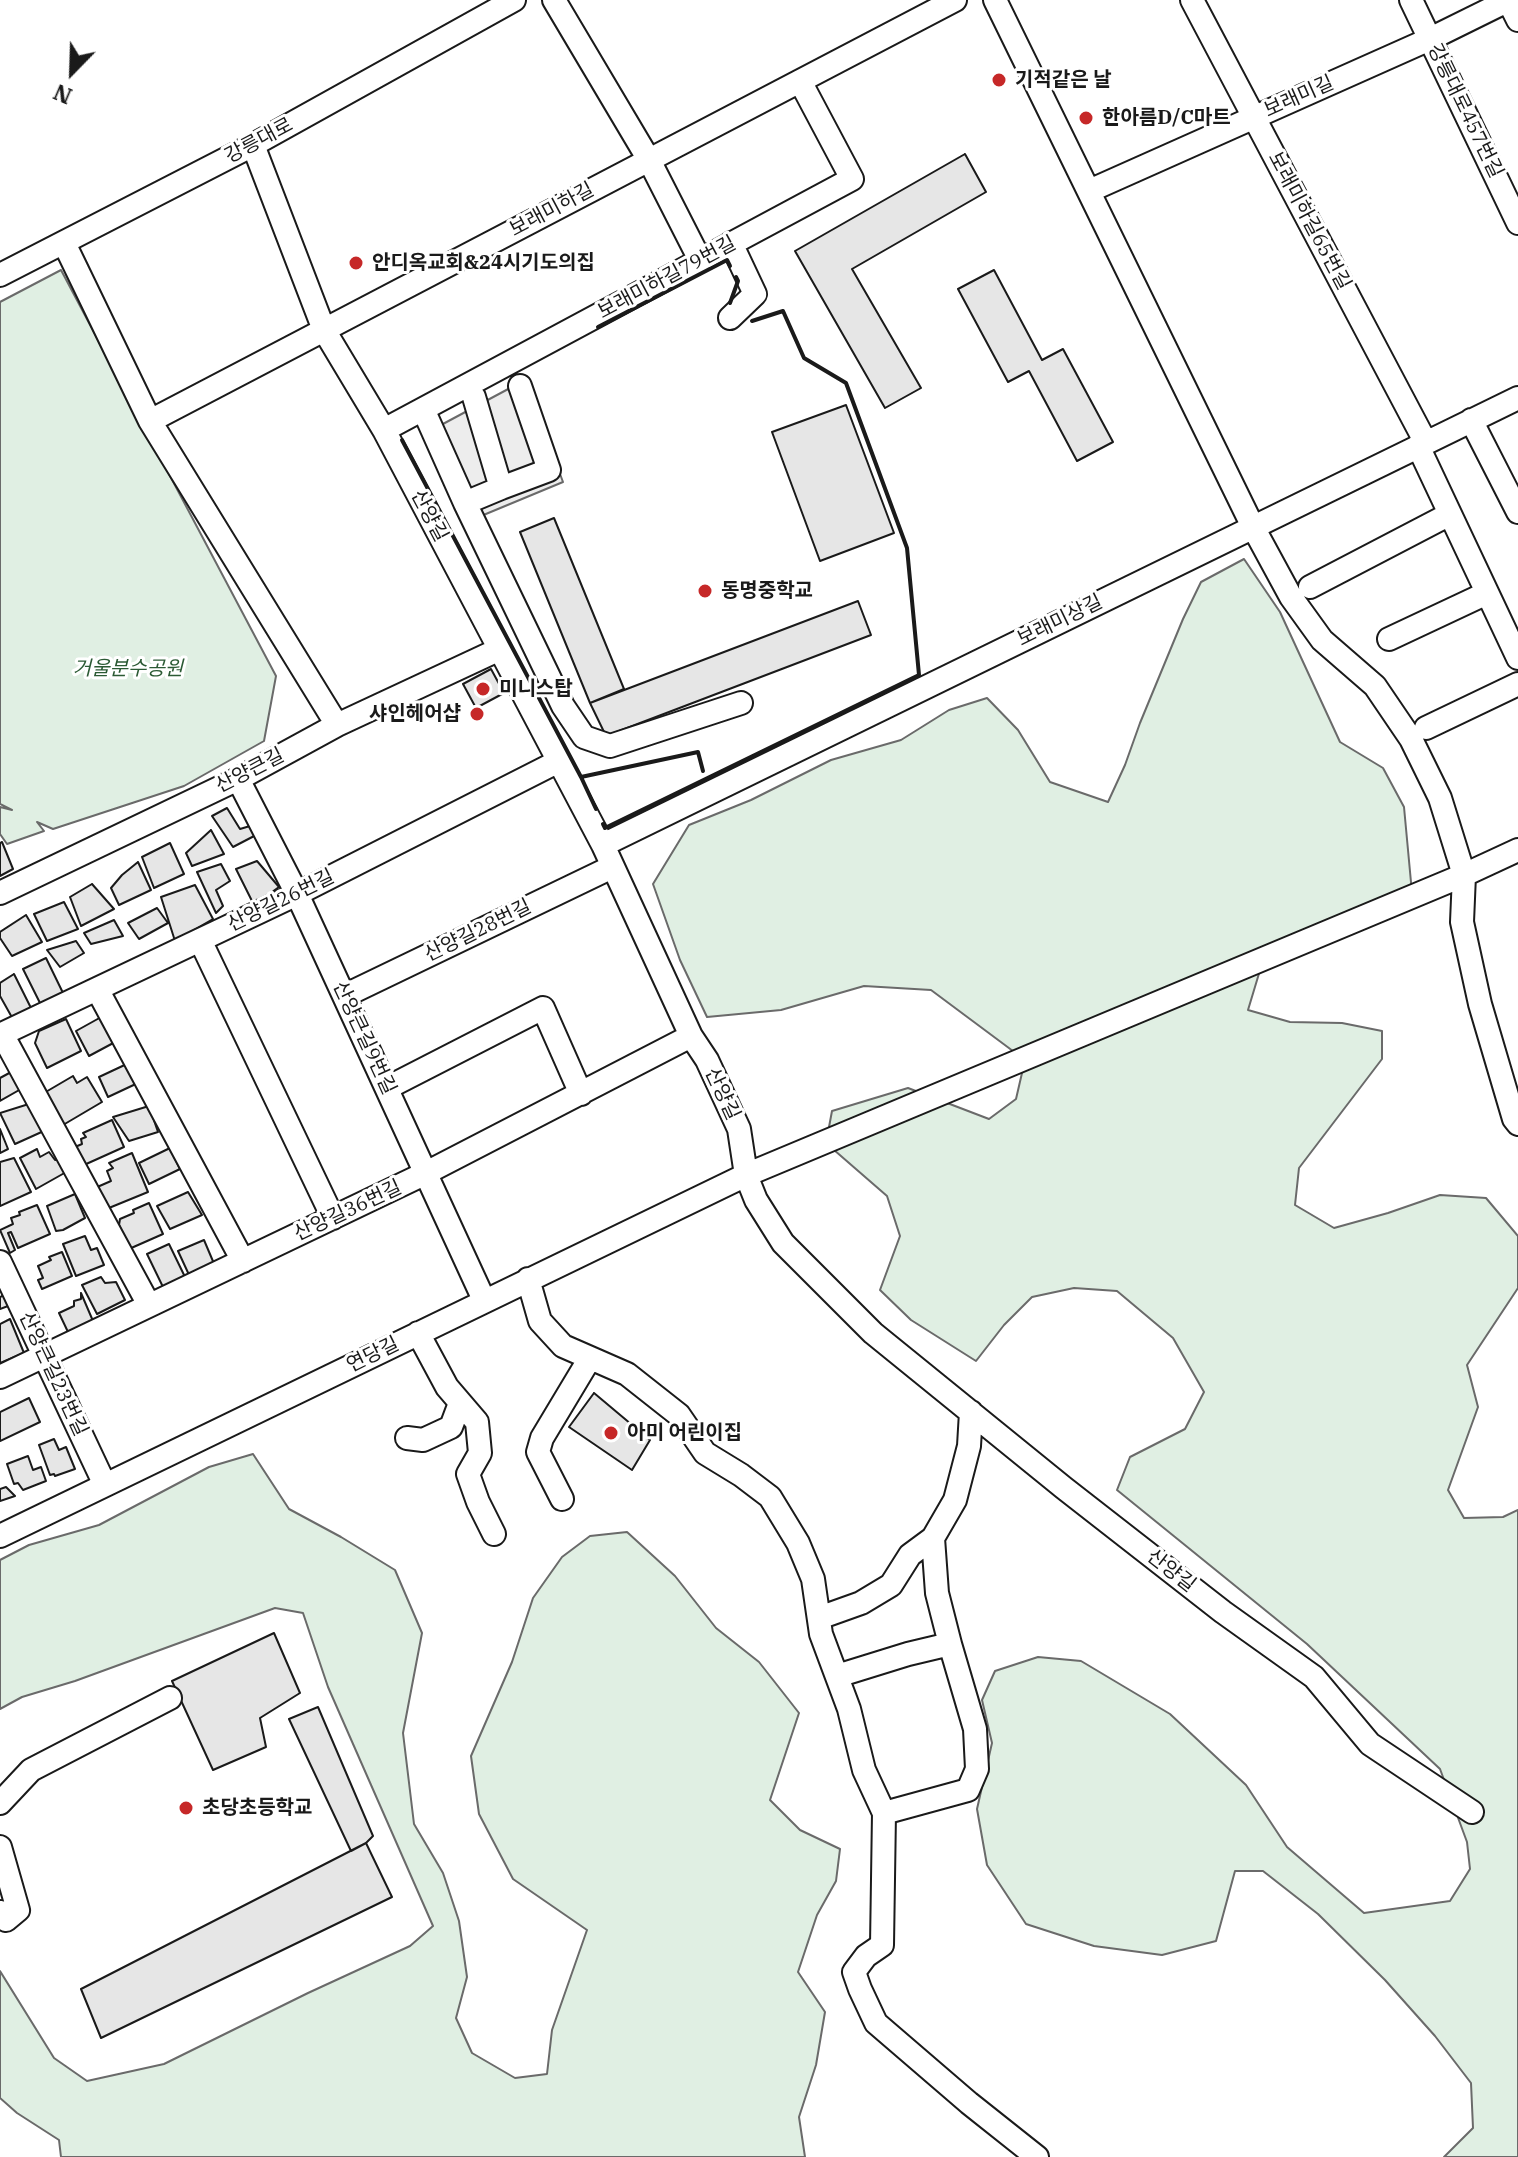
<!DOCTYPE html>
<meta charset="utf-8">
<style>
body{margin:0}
#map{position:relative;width:1518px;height:2157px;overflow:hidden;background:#fff;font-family:"IBM Plex Serif",serif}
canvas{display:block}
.north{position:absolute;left:32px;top:32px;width:80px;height:80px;-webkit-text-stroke:6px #fff;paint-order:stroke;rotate:203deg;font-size:22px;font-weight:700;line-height:32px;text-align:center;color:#1a1a1a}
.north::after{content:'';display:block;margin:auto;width:28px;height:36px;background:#1a1a1a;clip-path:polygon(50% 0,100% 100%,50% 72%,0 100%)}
</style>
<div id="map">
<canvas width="1518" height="2157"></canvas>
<div class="north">N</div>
</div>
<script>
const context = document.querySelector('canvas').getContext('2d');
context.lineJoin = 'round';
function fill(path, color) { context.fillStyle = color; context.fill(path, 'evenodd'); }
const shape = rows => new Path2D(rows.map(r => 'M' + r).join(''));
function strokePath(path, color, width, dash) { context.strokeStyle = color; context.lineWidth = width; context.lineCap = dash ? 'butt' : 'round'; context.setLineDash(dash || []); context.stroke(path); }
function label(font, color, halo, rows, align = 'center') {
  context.font = font + ' "IBM Plex Serif","Noto Sans KR",serif'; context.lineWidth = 6; context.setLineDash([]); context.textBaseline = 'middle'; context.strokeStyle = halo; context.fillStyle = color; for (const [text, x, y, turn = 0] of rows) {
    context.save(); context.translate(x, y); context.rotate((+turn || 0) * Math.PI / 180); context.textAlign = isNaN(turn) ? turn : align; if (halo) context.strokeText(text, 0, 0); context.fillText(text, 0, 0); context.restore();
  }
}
const green = shape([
 [61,270,276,676,264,741,184,786,53,829,37,822,44,831,7,844,0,834,0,807,12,810,0,804,0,302,61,270],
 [1244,559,1280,612,1340,742,1383,768,1404,807,1412,893,1267,947,1248,1010,1290,1022,1342,1023,1382,1031,1382,1059,1299,1168,1295,1205,1334,1228,1388,1213,1440,1195,1486,1198,1518,1236,1518,1288,1467,1365,1478,1407,1448,1490,1464,1518,1503,1517,1518,1510,1518,2157,1444,2157,1473,2128,1471,2083,1435,2036,1385,1980,1318,1914,1263,1871,1235,1871,1216,1941,1162,1955,1094,1946,1026,1924,987,1865,977,1809,992,1743,982,1700,995,1671,1038,1657,1081,1661,1170,1714,1246,1785,1287,1847,1364,1913,1450,1901,1470,1869,1467,1842,1440,1769,1307,1644,1117,1490,1130,1457,1185,1429,1204,1392,1173,1338,1117,1291,1074,1288,1032,1297,1004,1325,976,1361,911,1320,880,1290,900,1236,887,1196,826,1143,832,1111,908,1088,989,1119,1016,1099,1025,1060,931,990,864,986,781,1010,707,1017,680,960,653,884,689,825,751,800,831,760,901,740,949,710,987,698,1018,730,1050,782,1108,802,1125,765,1140,723,1183,619,1201,582,1244,559],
 [253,1454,289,1509,341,1537,395,1570,422,1633,403,1733,414,1824,443,1873,459,1921,467,1977,456,2018,472,2053,515,2078,547,2074,552,2030,587,1930,513,1879,479,1814,471,1756,512,1662,533,1598,562,1557,590,1536,627,1532,675,1576,716,1628,759,1662,799,1713,770,1800,800,1830,840,1849,836,1881,817,1915,798,1972,825,2012,816,2065,799,2117,805,2157,61,2157,59,2140,17,2113,0,2098,0,1971,54,2058,87,2081,164,2064,308,1993,410,1946,433,1926,328,1687,303,1613,275,1608,75,1681,22,1697,0,1709,0,1560,29,1545,99,1525,209,1467,253,1454]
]);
fill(green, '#e0efe3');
strokePath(green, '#6a6a6a', 2);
const parking = shape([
 [525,380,563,482,469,521,428,432,525,380]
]);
fill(parking, '#ededed');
strokePath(parking, '#6a6a6a', 2);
const building = shape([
 [965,154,986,192,852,269,921,388,885,408,795,251,965,154],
 [994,270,1042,360,1063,349,1113,442,1077,461,1029,371,1008,382,958,289,994,270],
 [846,405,894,533,820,561,772,432,846,405],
 [554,518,624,689,590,703,520,532,554,518],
 [858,601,871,635,606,736,590,703,858,601],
 [491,669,504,693,476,708,463,684,491,669],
 [227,808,240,829,250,826,258,834,233,847,212,816,227,808],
 [211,830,224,854,192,866,186,853,211,830],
 [2,842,13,869,0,876,0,843,2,842],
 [170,843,184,874,154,888,142,857,170,843],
 [257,861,279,887,254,905,236,869,257,861],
 [138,862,151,890,119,905,111,888,122,875,138,862],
 [221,864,230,881,216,890,223,906,216,913,197,872,221,864],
 [92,884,114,909,81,926,70,897,92,884],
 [195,885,213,919,175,941,161,897,195,885],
 [64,902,78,929,47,941,34,914,64,902],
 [157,908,168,923,139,939,128,923,157,908],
 [26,915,42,942,12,956,0,938,0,932,26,915],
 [114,920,123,936,91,944,84,933,114,920],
 [76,941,84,953,60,967,47,950,76,941],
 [46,958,64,995,42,1007,23,969,46,958],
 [14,974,32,1010,14,1021,0,996,0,983,14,974],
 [103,1016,117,1041,89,1056,76,1031,103,1016],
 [66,1019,81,1051,47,1068,35,1043,39,1031,66,1019],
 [131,1062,140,1082,108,1097,99,1077,131,1062],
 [13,1071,21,1089,0,1101,0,1078,13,1071],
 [73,1076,77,1083,87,1077,102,1102,63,1125,44,1093,73,1076],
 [32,1103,46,1130,15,1144,0,1113,32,1103],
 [149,1106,158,1132,129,1141,113,1117,149,1106],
 [112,1120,124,1147,84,1165,75,1147,82,1144,81,1139,86,1137,83,1133,112,1120],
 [0,1129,8,1149,0,1153,0,1129],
 [170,1148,180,1169,149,1184,139,1163,170,1148],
 [37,1149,40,1157,49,1152,55,1160,61,1159,68,1171,36,1189,20,1158,37,1149],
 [132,1153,148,1192,104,1210,95,1188,111,1181,107,1171,113,1168,109,1163,132,1153],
 [14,1158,31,1192,0,1206,0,1162,14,1158],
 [188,1192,202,1215,170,1229,157,1206,188,1192],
 [75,1194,85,1218,63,1230,56,1231,47,1206,75,1194],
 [149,1203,163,1234,129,1249,119,1225,120,1219,134,1213,133,1210,149,1203],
 [37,1205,50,1234,18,1248,11,1232,8,1233,15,1250,10,1253,0,1230,13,1224,11,1218,20,1215,19,1212,37,1205],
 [85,1236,91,1250,97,1248,104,1265,76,1276,63,1244,85,1236],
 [204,1240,215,1266,190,1277,178,1251,204,1240],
 [169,1244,186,1279,163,1287,147,1254,169,1244],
 [62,1252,72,1276,42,1289,38,1280,43,1278,38,1266,51,1260,49,1257,62,1252],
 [101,1277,105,1283,116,1282,125,1300,97,1314,82,1285,101,1277],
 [81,1293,93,1321,68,1332,59,1313,74,1306,74,1301,81,1299,81,1293],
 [4,1295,8,1306,0,1309,0,1297,4,1295],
 [10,1319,24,1353,0,1363,0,1324,10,1319],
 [594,1393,650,1440,632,1470,569,1427,594,1393],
 [29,1398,40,1422,0,1441,0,1412,29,1398],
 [54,1439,59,1450,66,1447,75,1469,55,1476,54,1474,50,1475,39,1445,54,1439],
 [28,1456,33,1470,41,1467,46,1481,23,1490,18,1483,14,1484,7,1464,28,1456],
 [6,1487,15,1496,0,1501,0,1489,6,1487],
 [274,1633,300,1693,260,1718,266,1747,213,1770,172,1681,274,1633],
 [318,1707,373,1836,366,1843,351,1851,289,1719,318,1707],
 [366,1843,392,1897,101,2038,81,1989,366,1843]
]);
fill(building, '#e6e6e6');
strokePath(building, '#1a1a1a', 2);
const minor = shape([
 [554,0,649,160,700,260],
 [995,0,1253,527,1291,597,1322,640,1375,686,1411,739,1440,798,1464,875,1462,922,1480,1004,1514,1119,1518,1124],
 [1192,0,1426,443],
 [1411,0,1518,223],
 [1508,0,1518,20],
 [253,145,324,330,384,430,603,845,691,1036,707,1060,739,1129,746,1175,756,1200,783,1243,873,1333,1064,1488,1223,1612,1314,1677,1370,1744,1472,1812],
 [1089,191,1430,39,1509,0],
 [64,243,150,421,337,725],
 [0,275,253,145,514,0],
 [730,318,755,294,731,243],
 [423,409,465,503,501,488,474,397],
 [1471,420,1518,512],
 [150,421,955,0],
 [384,430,852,179,800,81],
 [1418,446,1518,658],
 [501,488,549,470,520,386],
 [465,503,563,706,584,737,610,746,741,703],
 [1310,587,1450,514],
 [1389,639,1487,593],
 [1426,728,1518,684],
 [238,779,297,894,484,1300],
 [603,845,1518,398],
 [0,893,238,779,337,725,500,649],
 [200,940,333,1218],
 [97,989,243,1261],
 [344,996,612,867],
 [2,1034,149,1305],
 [0,1035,297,894,559,761],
 [387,1088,543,1008,581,1094],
 [0,1262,105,1485],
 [528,1279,540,1321,563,1346,627,1374,679,1415,705,1453,741,1475,770,1497,798,1543,813,1579,821,1634,849,1709,864,1770,884,1813,968,1790,977,1769,975,1729,950,1644,908,1654,837,1676],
 [418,1333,447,1387,477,1422,480,1453,468,1474,478,1502,494,1534],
 [0,1377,426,1173,691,1036],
 [407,1438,423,1440,451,1427,460,1403],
 [562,1499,538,1452,542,1438,590,1358],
 [0,1536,746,1175,1464,875,1518,850],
 [933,1538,955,1500,969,1446,971,1412],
 [819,1618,861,1603,891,1585,910,1555,933,1538,937,1593,950,1644],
 [0,1803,31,1770,170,1698],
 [884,1813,882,1945,866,1956,854,1972,860,1989,876,2023,969,2103,1037,2157],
 [0,1847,18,1910,6,1920,0,1912]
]);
strokePath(minor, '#1a1a1a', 26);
strokePath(minor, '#fff', 22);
strokePath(shape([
 [730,303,738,281,736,277],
 [598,327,727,260,730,266],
 [402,440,581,777,698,752,703,771],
 [581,777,596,809],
 [603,824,605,828,919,675,907,548,846,383,804,358,783,311,752,321]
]), '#1a1a1a', 4);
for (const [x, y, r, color] of [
 [999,80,8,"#c62828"],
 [1086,118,8,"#c62828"],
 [356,263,8,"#c62828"],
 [705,591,8,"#c62828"],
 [483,689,8,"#c62828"],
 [477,714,8,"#c62828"],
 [611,1433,8,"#c62828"],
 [186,1808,8,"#c62828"]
]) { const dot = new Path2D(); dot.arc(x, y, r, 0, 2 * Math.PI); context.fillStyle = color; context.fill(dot); strokePath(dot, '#fff', 3); }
label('bold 20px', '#1a1a1a', '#fff', [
 ["기적같은 날",1015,80],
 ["한아름D/C마트",1102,118],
 ["안디옥교회&24시기도의집",372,263],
 ["동명중학교",721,591],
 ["미니스탑",499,689],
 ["샤인헤어샵",461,714,"right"],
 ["아미 어린이집",627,1433],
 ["초당초등학교",202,1808]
], 'left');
label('20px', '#1a1a1a', '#fff', [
 ["보래미길",1299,97,-24],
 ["강릉대로457번길",1465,111,64],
 ["강릉대로",259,141,-28],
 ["보래미하길",552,210,-28],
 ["보래미하길65번길",1309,221,62],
 ["보래미하길79번길",667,278,-28],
 ["산양길",429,516,62],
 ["보래미상길",1060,621,-26],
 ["산양큰길",250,771,-27],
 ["산양길26번길",281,901,-26],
 ["산양길28번길",478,931,-26],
 ["산양큰길9번길",364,1038,65],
 ["산양길",722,1094,65],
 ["산양길36번길",348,1211,-25],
 ["연당길",373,1355,-26],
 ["산양큰길23번길",53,1374,65],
 ["산양길",1171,1571,38]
]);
label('italic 20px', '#2b5a34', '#fff', [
 ["거울분수공원",128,669]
]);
</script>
